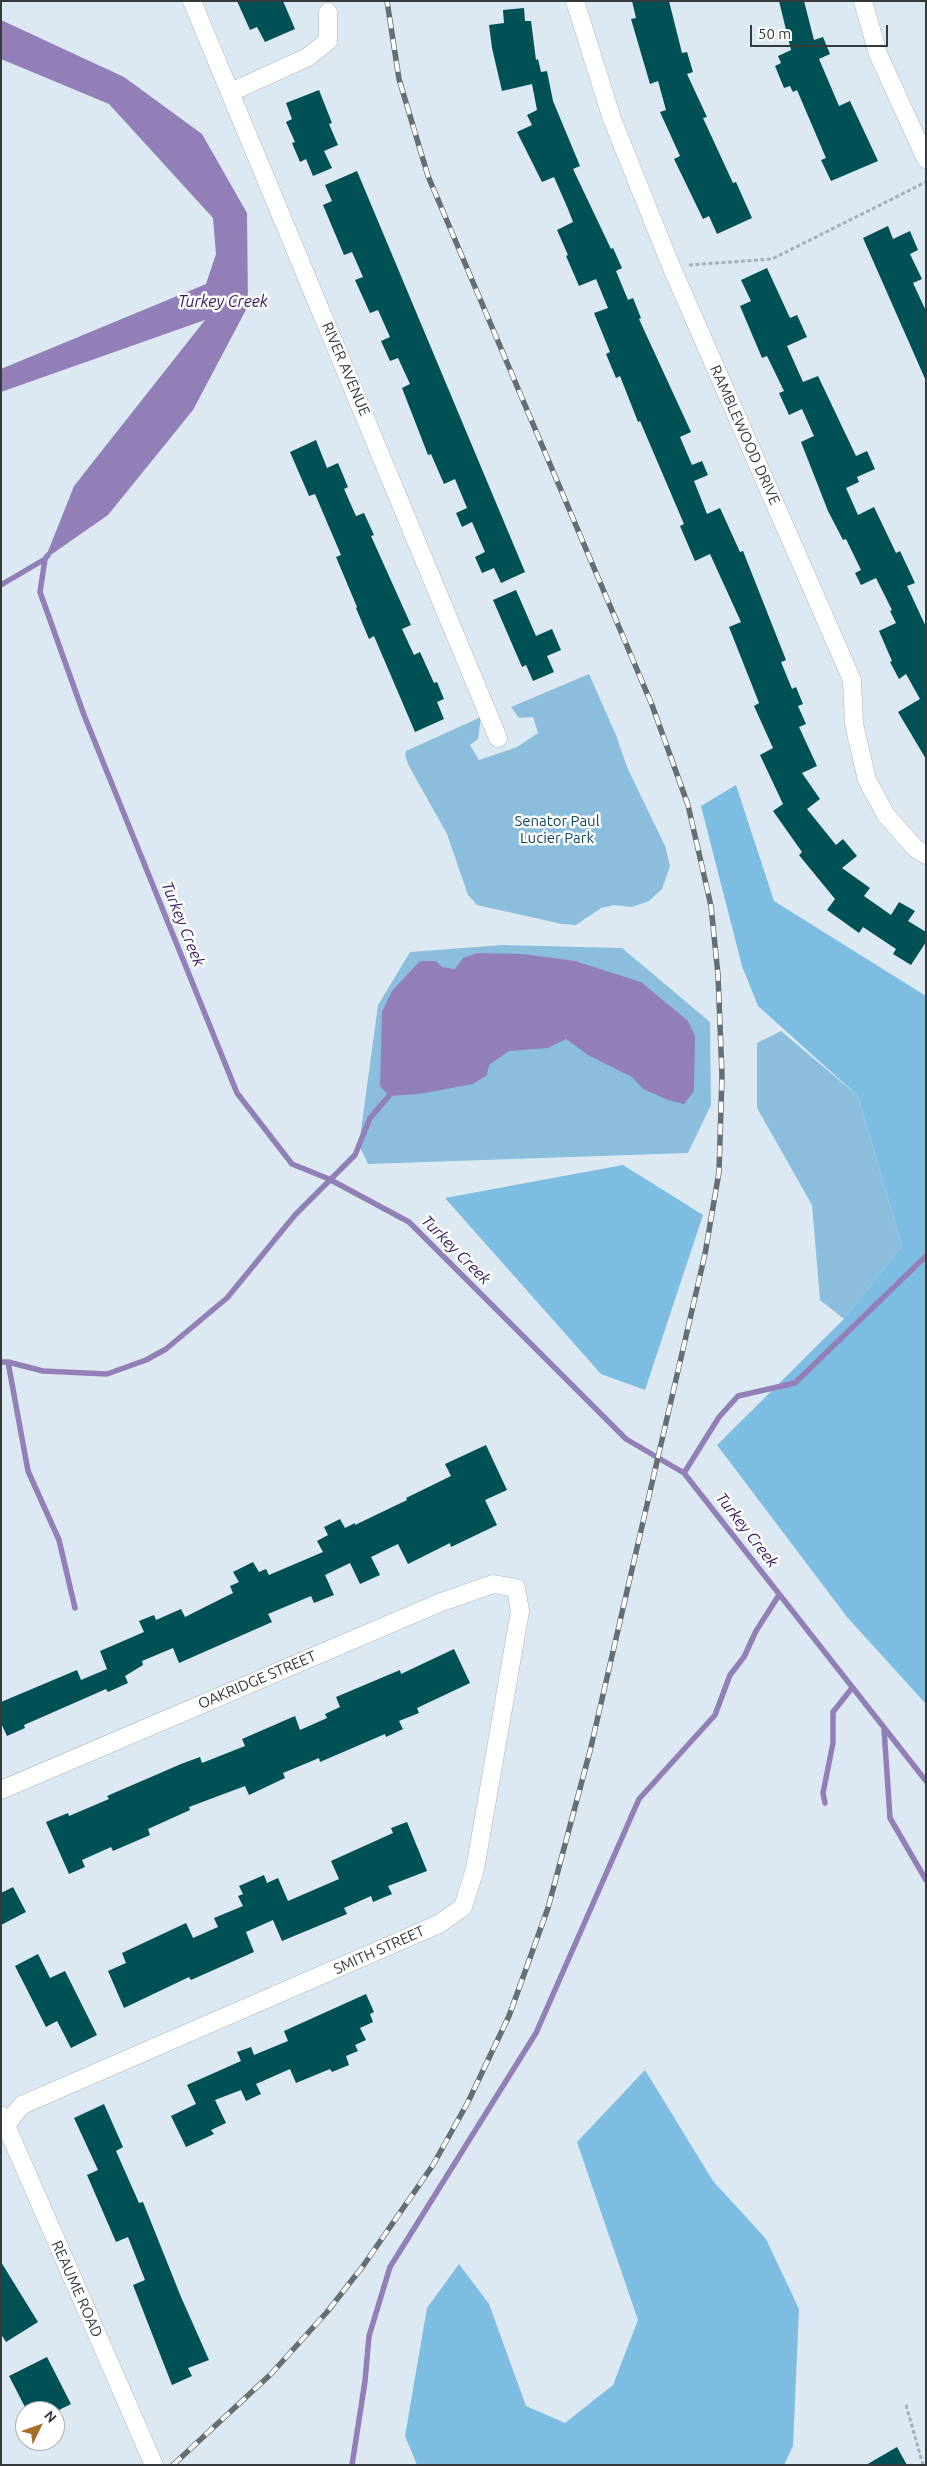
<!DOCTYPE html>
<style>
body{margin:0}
#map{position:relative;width:927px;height:2466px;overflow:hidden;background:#dce9f2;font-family:Ubuntu,sans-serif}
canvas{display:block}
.frame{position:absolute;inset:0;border:2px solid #353a3d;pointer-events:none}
.north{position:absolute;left:15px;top:2401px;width:50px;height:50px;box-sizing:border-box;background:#fff;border:1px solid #aeb0b1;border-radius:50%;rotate:48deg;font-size:14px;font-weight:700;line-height:20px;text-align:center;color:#353a3d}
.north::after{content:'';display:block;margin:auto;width:18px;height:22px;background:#a5712a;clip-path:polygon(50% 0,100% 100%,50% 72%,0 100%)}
.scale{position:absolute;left:750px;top:25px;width:138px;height:22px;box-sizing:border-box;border:2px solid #353a3d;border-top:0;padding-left:6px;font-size:15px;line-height:18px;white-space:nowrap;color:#353a3d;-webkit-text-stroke:4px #fff;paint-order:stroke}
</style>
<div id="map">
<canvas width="927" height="2466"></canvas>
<div class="frame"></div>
<div class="north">N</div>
<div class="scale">50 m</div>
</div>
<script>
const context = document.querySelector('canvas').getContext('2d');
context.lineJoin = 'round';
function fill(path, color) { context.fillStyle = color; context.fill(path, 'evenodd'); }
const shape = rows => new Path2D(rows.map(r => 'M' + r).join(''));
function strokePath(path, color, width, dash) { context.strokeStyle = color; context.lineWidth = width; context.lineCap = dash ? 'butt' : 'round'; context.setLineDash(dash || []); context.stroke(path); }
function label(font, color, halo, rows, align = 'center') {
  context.font = font + ' Ubuntu,sans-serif'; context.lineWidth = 5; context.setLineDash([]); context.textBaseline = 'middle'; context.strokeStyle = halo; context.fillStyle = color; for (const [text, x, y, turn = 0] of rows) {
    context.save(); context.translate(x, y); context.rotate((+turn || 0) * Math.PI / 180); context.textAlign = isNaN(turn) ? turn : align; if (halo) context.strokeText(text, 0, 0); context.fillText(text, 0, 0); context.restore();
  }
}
fill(shape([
 [589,674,616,735,627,767,665,846,670,866,662,889,649,901,632,907,614,905,601,908,576,925,562,924,477,905,468,895,447,834,409,766,405,755,406,751,481,717,478,739,470,745,479,760,517,747,538,733,533,717,519,718,511,707],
 [503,945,622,948,710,1022,711,1105,688,1153,368,1164,359,1145,378,1005,410,952],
 [781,1031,858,1096,902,1246,844,1319,820,1300,812,1205,757,1108,757,1043]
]), '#8bbedc');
fill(shape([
 [736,785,774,901,926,996,926,1704,847,1617,717,1445,844,1319,902,1246,858,1096,758,1006,742,966,701,806],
 [623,1165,703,1215,645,1390,601,1374,445,1198],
 [645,2070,713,2181,766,2239,799,2309,793,2446,784,2465,417,2465,405,2436,427,2308,459,2264,489,2304,526,2406,565,2423,613,2385,638,2320,577,2142]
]), '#7cbde1');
fill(shape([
 [1,20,124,77,202,134,247,213,248,306,193,410,108,515,45,559,74,486,205,320,1,392,1,369,206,284,216,254,213,218,109,104,1,59],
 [477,953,523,954,575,961,641,982,688,1021,695,1036,694,1091,684,1104,668,1100,643,1089,632,1077,588,1055,566,1039,548,1048,509,1051,489,1065,487,1075,473,1084,419,1094,389,1096,380,1086,382,1012,392,991,420,961,436,961,442,967,455,969,463,958]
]), '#927fb7');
strokePath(shape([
 [48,555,45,559,40,592,84,715,237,1093,292,1164,329,1179,409,1222,626,1439,684,1473,926,1781],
 [1,585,45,559],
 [1,1362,8,1362,43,1371,107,1374,146,1360,166,1349,227,1298,295,1215,355,1155,370,1118,389,1096],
 [8,1362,28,1471,59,1540,75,1608],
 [684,1473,719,1417,738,1396,795,1383,926,1256],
 [884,1729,890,1818,926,1880],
 [825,1803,823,1793,833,1743,833,1712,852,1688],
 [352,2465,365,2381,369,2336,390,2267,536,2033,639,1799,715,1715,730,1675,744,1657,756,1631,779,1595]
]), '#927fb7', 5.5);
fill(shape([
 [237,1,283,1,295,29,265,42,257,27,250,30],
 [632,1,669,1,682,53,687,52,693,72,687,74,707,117,703,118,733,183,736,182,752,218,717,234,709,216,703,219,674,159,680,156,660,112,666,110,658,81,650,84,631,19,636,18],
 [779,1,804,1,814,40,823,37,830,54,819,59,839,106,850,101,878,161,831,181,821,160,826,158,797,90,793,92,790,86,784,88,775,66,781,63,778,56,791,50],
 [524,8,525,21,531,21,536,60,538,59,541,72,547,71,553,101,580,166,573,169,611,249,613,248,622,268,616,271,628,300,633,298,641,318,639,319,691,432,680,437,692,465,702,461,708,475,694,481,707,514,720,508,740,552,743,551,786,660,781,662,792,689,796,687,803,704,798,706,806,724,799,727,817,766,802,773,820,799,807,809,836,845,843,839,857,856,842,868,870,888,864,896,891,915,899,902,915,911,908,921,926,932,926,942,911,965,893,954,896,949,863,927,859,933,827,910,835,899,799,855,802,852,773,811,783,804,760,755,773,748,754,706,759,703,729,627,741,622,710,554,695,561,680,526,684,524,640,421,638,422,620,376,616,378,606,354,610,352,594,313,608,308,596,279,579,286,566,256,568,255,557,230,573,222,568,209,554,177,542,182,517,132,532,125,527,115,537,110,532,84,502,91,492,48,489,25,504,23,503,10],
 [319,90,332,123,329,124,338,145,324,151,332,168,313,176,306,159,300,162,292,143,295,142,286,122,292,119,286,103],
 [357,171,525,572,501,583,494,568,482,573,475,557,485,552,472,522,462,527,456,513,467,508,455,479,444,484,431,454,428,455,402,388,410,384,398,358,390,361,381,341,390,337,378,310,370,313,355,280,363,277,352,252,344,255,323,205,332,201,325,185],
 [888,226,893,239,910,231,918,250,910,254,922,279,913,283,926,311,926,381,863,238],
 [767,268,790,318,797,315,807,337,787,346,803,382,818,376,856,456,867,451,875,469,857,477,859,482,846,488,858,515,874,507,896,553,900,551,915,583,907,586,926,627,926,759,898,712,920,699,906,674,899,679,890,662,892,661,879,631,896,623,890,611,892,610,876,578,861,585,855,573,861,570,846,539,843,540,828,511,801,442,814,436,802,409,789,415,779,393,784,391,767,356,762,358,740,306,751,301,741,280],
 [316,440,327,468,338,463,348,487,344,489,356,516,364,513,374,535,371,536,411,625,402,629,414,655,420,652,434,683,437,682,444,699,437,702,444,719,415,732,374,636,369,639,356,608,357,607,336,557,341,555,315,494,309,496,290,452],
 [516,590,536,636,552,629,561,650,547,656,554,672,533,681,526,665,522,667,493,600],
 [486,1445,507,1490,485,1500,497,1525,451,1547,450,1543,408,1564,398,1544,371,1557,380,1575,360,1584,350,1563,325,1575,334,1595,314,1603,311,1596,268,1614,272,1622,179,1663,173,1648,142,1661,143,1665,125,1676,128,1683,108,1692,106,1689,24,1725,25,1728,7,1736,1,1723,1,1702,77,1670,81,1680,107,1669,100,1651,144,1632,139,1621,154,1615,156,1620,181,1609,185,1617,233,1593,230,1586,239,1582,233,1572,253,1562,259,1572,266,1569,269,1575,323,1552,317,1541,328,1535,324,1527,340,1519,345,1528,355,1523,355,1525,407,1500,406,1498,451,1476,445,1464],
 [454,1649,470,1683,417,1708,419,1713,399,1721,403,1729,386,1737,385,1734,320,1762,319,1758,283,1773,285,1778,249,1795,245,1786,189,1807,190,1810,148,1829,150,1835,113,1851,111,1847,82,1860,85,1867,69,1874,46,1822,68,1813,69,1816,109,1799,107,1796,181,1764,200,1757,202,1763,245,1746,242,1739,295,1716,300,1730,327,1718,325,1714,340,1707,336,1697,400,1670,401,1674],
 [407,1822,427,1871,388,1886,392,1894,373,1902,371,1896,344,1908,347,1914,282,1941,273,1920,246,1932,254,1952,191,1980,189,1977,124,2008,108,1971,126,1963,122,1953,186,1923,193,1938,218,1927,214,1918,243,1906,238,1896,243,1894,239,1886,264,1875,267,1883,278,1878,288,1901,339,1879,331,1861,393,1833,391,1828],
 [13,1887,26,1912,1,1925,1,1893],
 [38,1954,50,1978,65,1971,97,2035,71,2048,57,2021,46,2027,15,1966],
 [366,1994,374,2012,370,2014,373,2022,360,2028,366,2040,355,2045,358,2051,346,2056,349,2065,332,2072,330,2069,296,2083,290,2069,256,2084,261,2094,246,2101,241,2090,215,2100,226,2123,211,2130,214,2134,186,2147,171,2116,196,2104,187,2085,241,2061,237,2052,251,2047,254,2055,288,2041,284,2031],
 [104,2104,123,2147,116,2151,139,2203,143,2202,181,2297,209,2360,188,2368,192,2376,172,2385,133,2285,145,2280,128,2237,116,2242,87,2175,98,2170,74,2118],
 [1,2262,38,2322,6,2342,1,2334],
 [47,2357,71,2404,57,2411,27,2411,9,2376],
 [897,2447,907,2465,866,2465]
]), '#005155');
const street = shape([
 [192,1,498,738],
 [575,1,612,119,671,266,852,680,854,724,867,780,886,815,915,848,926,855],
 [863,1,878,54,926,159],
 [231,92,308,57,328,41,328,12],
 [1,1790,439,1603,493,1584,516,1588,520,1611,475,1869,463,1907,439,1924,22,2105,6,2125,1,2128],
 [2,2116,154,2465]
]);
strokePath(street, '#aab7bf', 19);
strokePath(shape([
 [689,265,772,259,926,182],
 [906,2405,923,2465]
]), '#a6b1b8', 3, [4, 2.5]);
strokePath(street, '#fff', 18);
const rail = shape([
 [173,2465,271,2374,327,2312,363,2266,433,2165,468,2102,509,2016,548,1908,590,1751,705,1254,719,1172,722,1075,718,975,711,906,688,805,652,705,428,176,399,79,387,1]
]);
strokePath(rail, '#676e73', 5.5);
strokePath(rail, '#fff', 4, [11]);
label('15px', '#353a3d', '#fff', [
 ["RIVER AVENUE",346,369,67],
 ["RAMBLEWOOD DRIVE",745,435,66],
 ["OAKRIDGE STREET",257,1680,-23],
 ["SMITH STREET",379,1950,-24],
 ["REAUME ROAD",77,2289,66]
]);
label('15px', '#10455f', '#fff', [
 ["Senator Paul",557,821],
 ["Lucier Park",557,838]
]);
label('italic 16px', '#37195d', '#fff', [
 ["Turkey Creek",223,302],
 ["Turkey Creek",183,924,68],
 ["Turkey Creek",456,1250,45],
 ["Turkey Creek",747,1530,52]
]);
</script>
